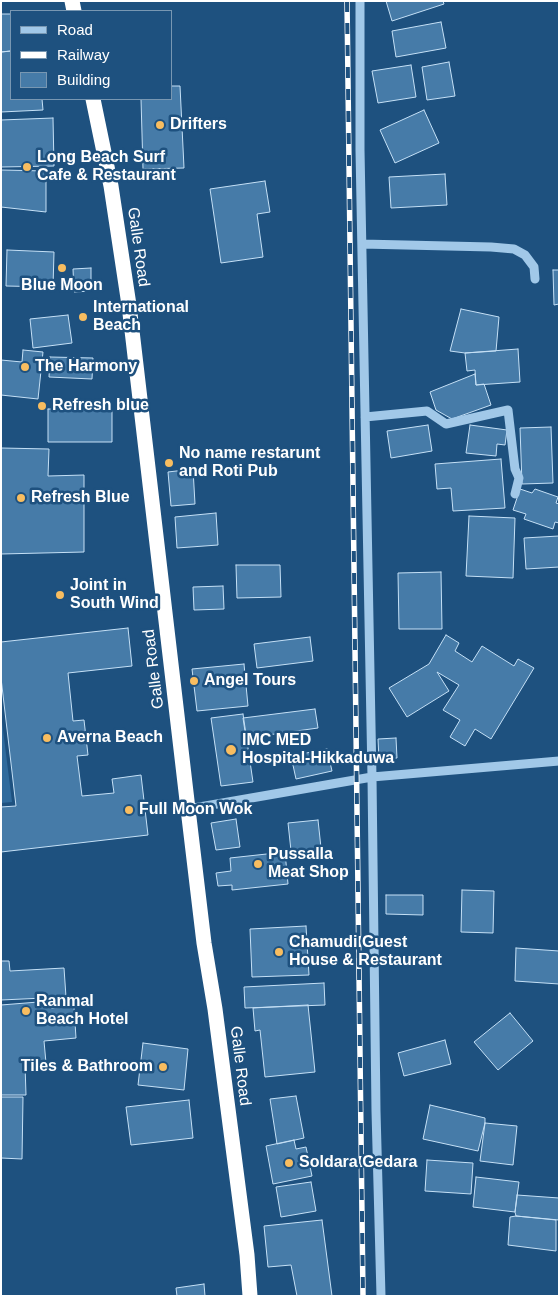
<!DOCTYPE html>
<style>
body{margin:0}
#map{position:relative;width:560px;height:1297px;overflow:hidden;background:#1e517f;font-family:Arial,sans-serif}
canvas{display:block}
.frame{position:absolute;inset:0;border:2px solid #fff;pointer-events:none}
.legend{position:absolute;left:10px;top:10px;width:162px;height:90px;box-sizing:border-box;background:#1e517f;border:1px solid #7897b2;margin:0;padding:6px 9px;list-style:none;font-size:15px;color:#fff}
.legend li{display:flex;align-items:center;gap:10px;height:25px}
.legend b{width:25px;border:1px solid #7897b2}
</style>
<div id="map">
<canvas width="560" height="1297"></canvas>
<div class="frame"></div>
<ul class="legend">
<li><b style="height:6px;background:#a1c8e8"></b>Road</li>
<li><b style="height:6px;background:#fff"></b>Railway</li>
<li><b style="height:14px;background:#467ba8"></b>Building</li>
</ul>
</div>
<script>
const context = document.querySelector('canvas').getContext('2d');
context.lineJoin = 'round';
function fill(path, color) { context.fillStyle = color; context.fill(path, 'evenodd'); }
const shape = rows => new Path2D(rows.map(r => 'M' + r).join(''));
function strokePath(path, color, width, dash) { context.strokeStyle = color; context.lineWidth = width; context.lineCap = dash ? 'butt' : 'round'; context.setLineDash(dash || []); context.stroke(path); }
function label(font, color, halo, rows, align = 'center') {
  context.font = font + ' Arial,sans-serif'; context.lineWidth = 5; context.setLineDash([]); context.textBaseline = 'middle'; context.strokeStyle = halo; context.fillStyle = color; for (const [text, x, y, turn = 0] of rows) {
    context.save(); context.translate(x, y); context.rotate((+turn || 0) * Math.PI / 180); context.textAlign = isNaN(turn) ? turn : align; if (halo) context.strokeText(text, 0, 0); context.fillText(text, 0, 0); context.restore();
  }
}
fill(shape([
 [1,714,12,802,1,803]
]), '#306b9d');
const building = shape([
 [386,1,443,1,444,4,392,21,386,1],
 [1,14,11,14,11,51,1,52,1,14],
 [441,22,446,48,396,57,392,31,441,22],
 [11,51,11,99,42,99,43,110,1,112,1,52,11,51],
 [449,62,455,96,427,100,422,67,449,62],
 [411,65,416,97,378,103,372,71,411,65],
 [171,86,180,86,184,168,143,169,141,99,171,99,171,86],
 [424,110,439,143,395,163,380,130,424,110],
 [53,118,54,166,1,167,1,120,53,118],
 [1,170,46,171,46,212,1,207,1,170],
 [445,174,447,205,391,208,389,177,445,174],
 [265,181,270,212,257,214,263,257,221,263,210,189,265,181],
 [7,250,54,252,53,287,6,286,7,250],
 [91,268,91,291,74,292,73,269,91,268],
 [553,270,559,270,559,304,554,305,553,270],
 [461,309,499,317,496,351,465,353,450,351,461,309],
 [68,315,72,343,33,348,30,319,68,315],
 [518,349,520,382,476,385,475,370,467,371,465,353,518,349],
 [23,350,43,352,38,399,1,395,1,360,22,362,23,350],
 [50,357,93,358,92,379,49,377,50,357],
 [475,374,476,385,484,384,491,405,452,419,436,410,430,392,475,374],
 [48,409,112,409,112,442,48,442,48,409],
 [428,425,432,451,391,458,387,431,428,425],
 [470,425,507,430,505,445,497,444,496,456,466,453,470,425],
 [551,427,553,483,522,484,520,428,551,427],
 [1,448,49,449,48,476,84,475,84,552,1,554,1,448],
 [501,459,505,508,453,511,451,488,437,489,435,464,501,459],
 [193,469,195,504,171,506,168,472,193,469],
 [520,489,532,493,535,489,558,497,556,503,559,504,559,523,555,522,553,529,524,519,526,514,513,510,520,489],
 [216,513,218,545,177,548,175,517,216,513],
 [469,516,515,518,513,578,466,576,469,516],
 [559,536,559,567,526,569,524,538,559,536],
 [236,565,280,565,281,597,237,598,236,565],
 [441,572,442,629,399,629,398,573,441,572],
 [223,586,224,609,194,610,193,587,223,586],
 [128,628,132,666,68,673,73,721,84,720,88,755,77,756,82,796,114,793,112,779,141,775,148,835,1,852,1,807,16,806,1,678,1,642,128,628],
 [446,635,459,643,455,651,472,662,482,646,514,666,518,659,534,668,491,739,475,729,465,746,450,737,460,720,443,710,459,685,437,672,449,691,407,717,389,688,429,664,446,635],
 [310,637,313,661,257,668,254,644,310,637],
 [244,664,248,706,197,711,192,669,244,664],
 [315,709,318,728,246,738,243,718,315,709],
 [243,714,253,782,221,786,211,718,243,714],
 [396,738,397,758,379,759,378,739,396,738],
 [327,749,332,771,296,779,291,756,327,749],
 [236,819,240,847,216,850,211,823,236,819],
 [318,820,322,857,292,860,288,823,318,820],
 [285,852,288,884,232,890,232,885,218,886,216,873,231,871,230,858,285,852],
 [462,890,494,891,493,933,461,932,462,890],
 [386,895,423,895,423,915,386,914,386,895],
 [306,926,309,975,252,977,250,929,306,926],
 [516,948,559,951,559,984,515,981,516,948],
 [1,961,9,961,10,971,64,968,66,997,1,1000,1,961],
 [324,983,325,1005,245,1008,244,987,324,983],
 [51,1001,51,1008,74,1007,76,1038,44,1041,46,1063,25,1064,26,1095,1,1095,1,1005,51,1001],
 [308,1005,315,1072,265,1077,260,1030,255,1031,253,1008,308,1005],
 [510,1013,533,1041,498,1070,474,1042,510,1013],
 [445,1040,451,1064,404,1076,398,1053,445,1040],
 [143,1043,188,1049,184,1090,138,1085,143,1043],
 [296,1096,304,1138,277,1144,270,1099,296,1096],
 [1,1097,23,1097,22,1159,1,1158,1,1097],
 [189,1100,193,1138,131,1145,126,1107,189,1100],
 [430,1105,485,1118,485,1123,478,1151,423,1139,430,1105],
 [485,1123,517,1126,513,1165,480,1161,485,1123],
 [294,1140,296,1149,306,1147,312,1176,273,1184,266,1146,294,1140],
 [427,1160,473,1163,471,1194,425,1191,427,1160],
 [476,1177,519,1182,515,1212,473,1207,476,1177],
 [311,1182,316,1211,281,1217,276,1187,311,1182],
 [517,1195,559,1198,559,1220,516,1216,515,1212,517,1195],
 [516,1216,556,1220,556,1251,508,1245,510,1217,516,1216],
 [322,1220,332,1296,297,1296,291,1265,268,1267,264,1226,322,1220],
 [204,1284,205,1296,177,1296,176,1288,204,1284]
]);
fill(building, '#467ba8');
strokePath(building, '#c5e0f6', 1);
strokePath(shape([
 [360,1,360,150,372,777,376,1111,381,1296],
 [362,244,491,247,514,249,525,255,534,267,535,279],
 [365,417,427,411,446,424,508,410,515,469,519,478,515,494],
 [188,809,372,777,559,761]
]), '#a1c8e8', 9);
strokePath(shape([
 [72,1,74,11],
 [93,99,111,186,129,305,188,809,204,943,215,1009,247,1255,250,1296]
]), '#fff', 15);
const rail = shape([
 [347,1,363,1296]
]);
strokePath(rail, '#fff', 5.5);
strokePath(rail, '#1e517f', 4, [11]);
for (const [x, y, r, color] of [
 [160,125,5,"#f8bd60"],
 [27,167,5,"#f8bd60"],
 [62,268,5,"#f8bd60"],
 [83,317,5,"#f8bd60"],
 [25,367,5,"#f8bd60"],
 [42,406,5,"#f8bd60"],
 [169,463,5,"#f8bd60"],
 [21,498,5,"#f8bd60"],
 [60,595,5,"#f8bd60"],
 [194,681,5,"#f8bd60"],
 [47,738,5,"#f8bd60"],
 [231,750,6,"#f8bd60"],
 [129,810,5,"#f8bd60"],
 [258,864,5,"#f8bd60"],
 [279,952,5,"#f8bd60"],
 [26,1011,5,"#f8bd60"],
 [163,1067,5,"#f8bd60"],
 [289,1163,5,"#f8bd60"]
]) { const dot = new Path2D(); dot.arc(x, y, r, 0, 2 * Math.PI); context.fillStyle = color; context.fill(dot); strokePath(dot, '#1e517f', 2); }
label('bold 16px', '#fff', '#1e517f', [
 ["Drifters",170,125],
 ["Long Beach Surf",37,158],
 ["Cafe & Restaurant",37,176],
 ["Blue Moon",62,286,"center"],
 ["International",93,308],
 ["Beach",93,326],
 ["The Harmony",35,367],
 ["Refresh blue",52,406],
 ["No name restarunt",179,454],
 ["and Roti Pub",179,472],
 ["Refresh Blue",31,498],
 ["Joint in",70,586],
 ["South Wind",70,604],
 ["Angel Tours",204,681],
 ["Averna Beach",57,738],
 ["IMC MED",242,741],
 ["Hospital-Hikkaduwa",242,759],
 ["Full Moon Wok",139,810],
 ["Pussalla",268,855],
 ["Meat Shop",268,873],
 ["Chamudi Guest",289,943],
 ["House & Restaurant",289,961],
 ["Ranmal",36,1002],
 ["Beach Hotel",36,1020],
 ["Tiles & Bathroom",153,1067,"right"],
 ["Soldara Gedara",299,1163]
], 'left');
label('16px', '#fff', '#1e517f', [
 ["Galle Road",138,247,82],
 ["Galle Road",154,669,-97],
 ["Galle Road",240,1066,83]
]);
</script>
